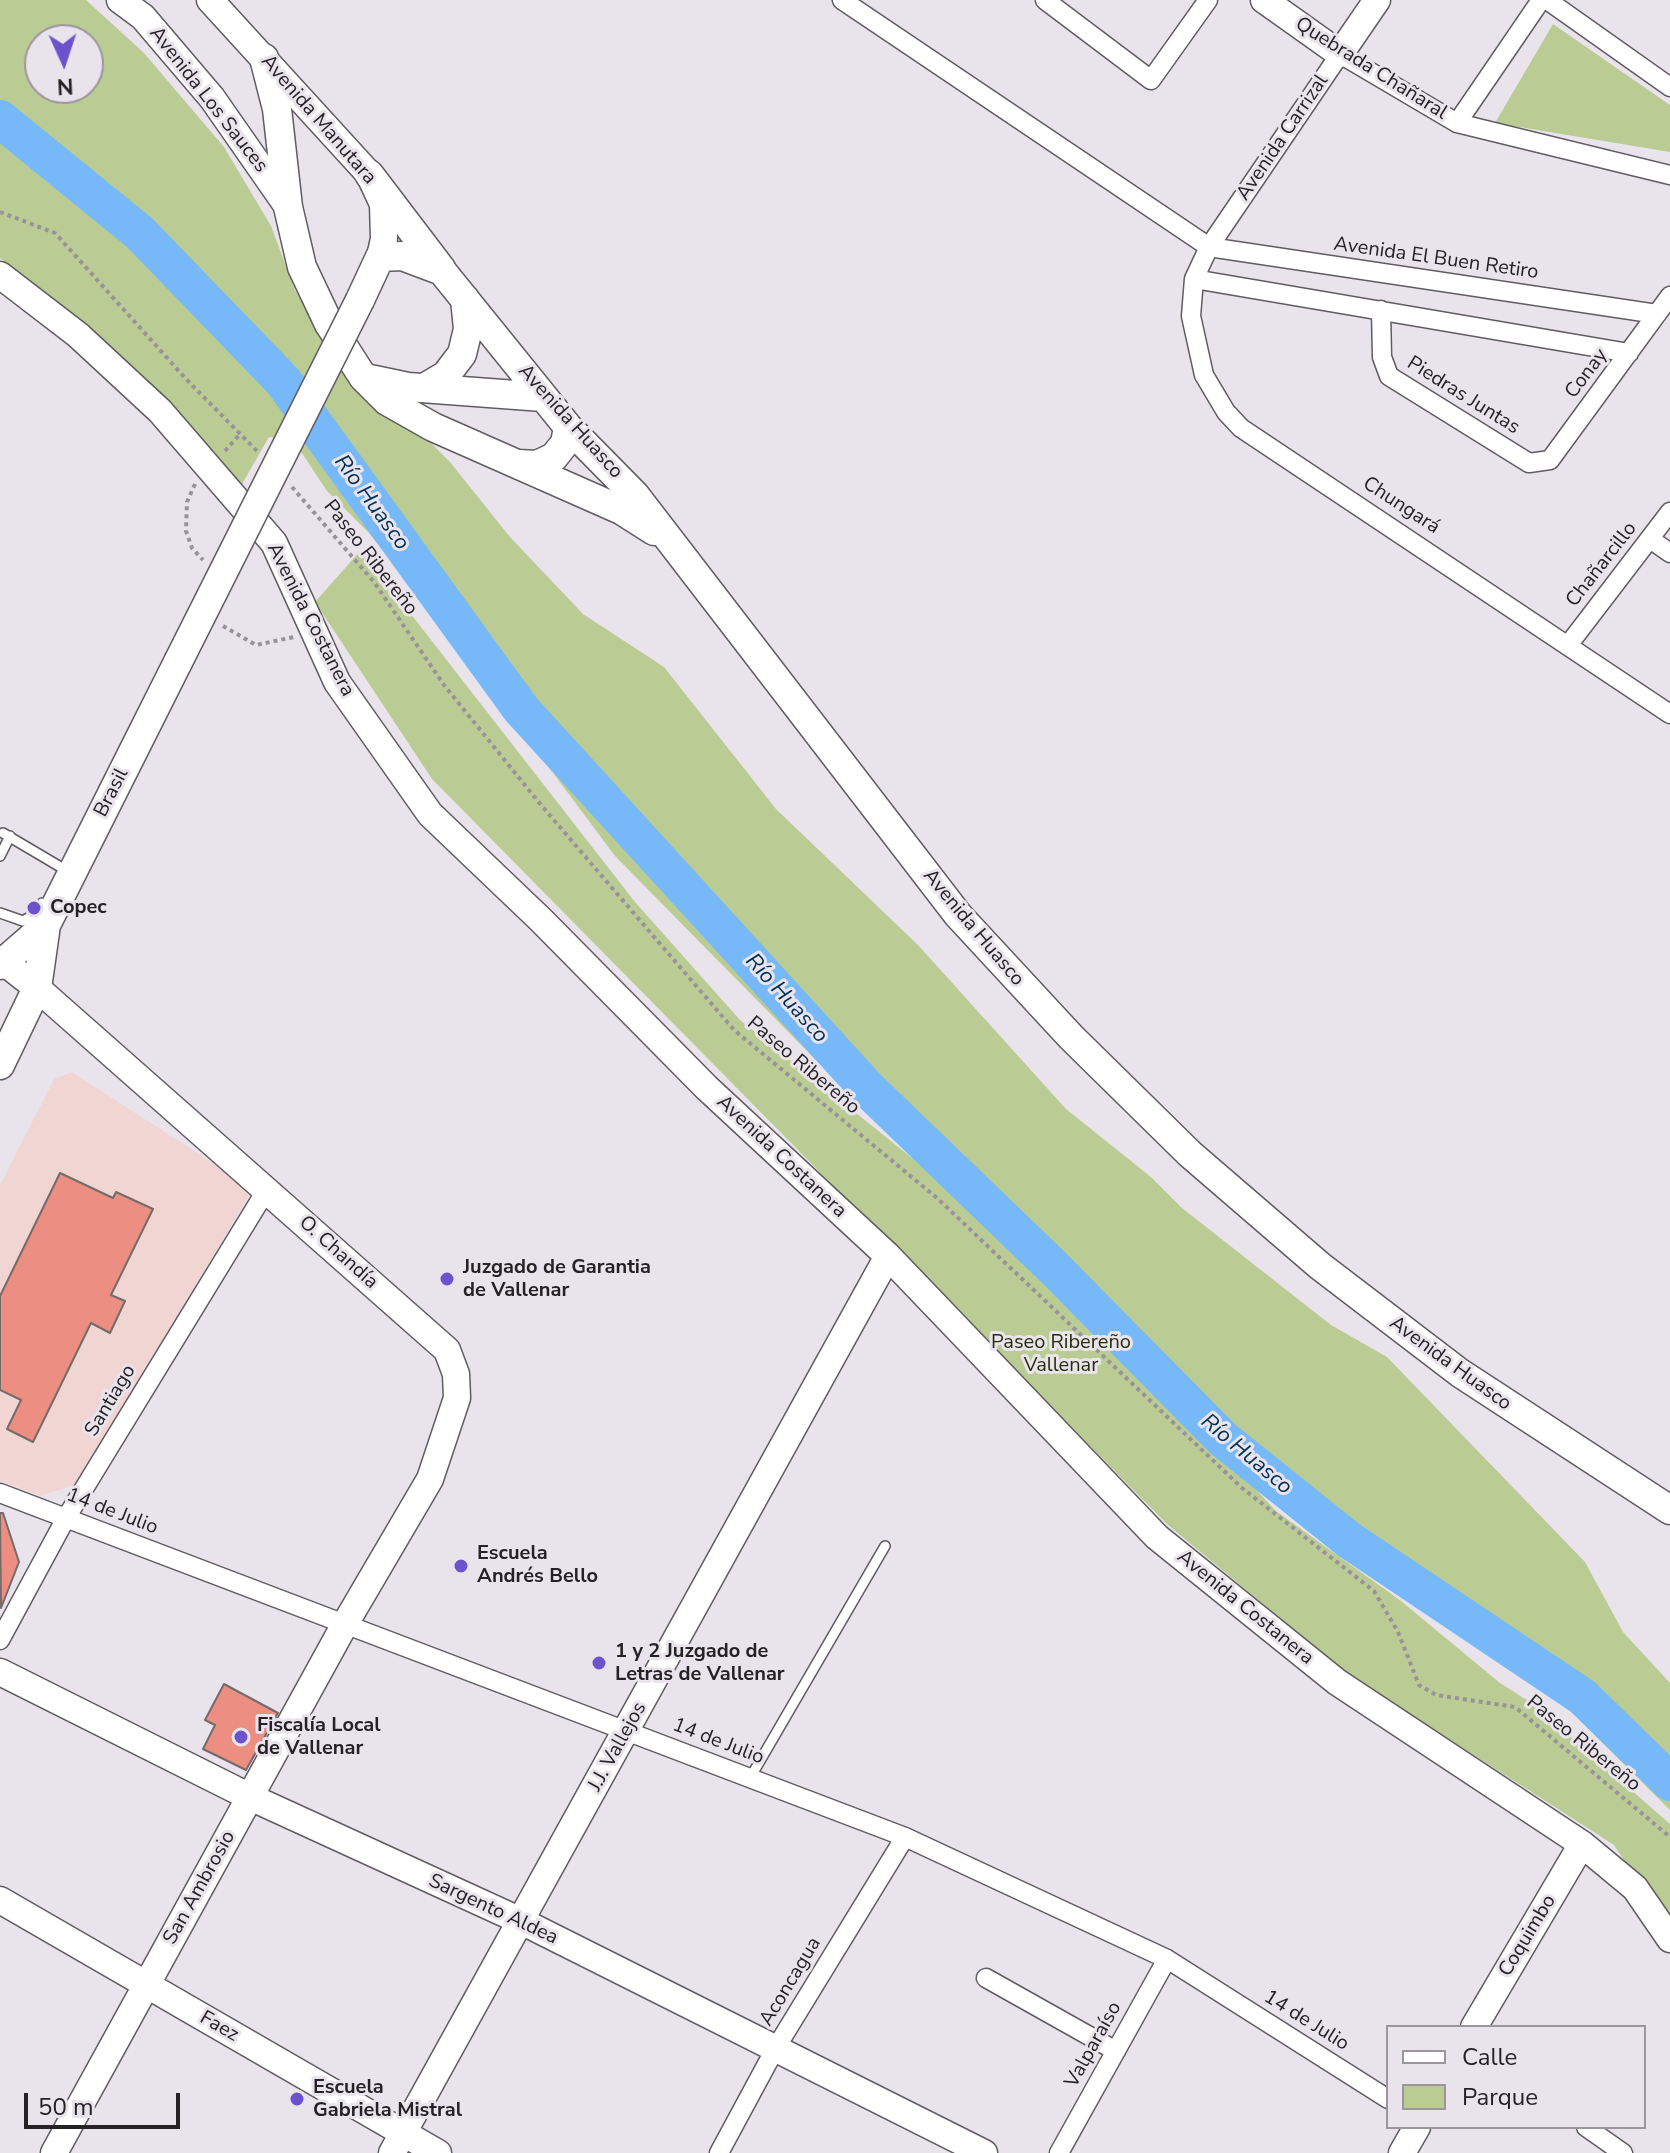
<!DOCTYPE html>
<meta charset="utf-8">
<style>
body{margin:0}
#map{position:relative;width:1670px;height:2153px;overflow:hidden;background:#e9e4ec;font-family:"Nunito Sans",sans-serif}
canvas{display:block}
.legend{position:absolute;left:1386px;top:2025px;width:260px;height:104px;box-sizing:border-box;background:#e9e4ec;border:2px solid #9a969c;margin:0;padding:10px 14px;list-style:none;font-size:24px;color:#242225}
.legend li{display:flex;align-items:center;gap:16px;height:40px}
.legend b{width:40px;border:2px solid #9a969c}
.north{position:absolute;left:24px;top:24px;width:80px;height:80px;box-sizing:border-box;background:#e9e4ec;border:2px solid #9a969c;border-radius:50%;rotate:177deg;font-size:22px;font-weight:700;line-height:32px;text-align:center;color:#242225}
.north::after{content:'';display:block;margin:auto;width:28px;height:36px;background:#6c53cd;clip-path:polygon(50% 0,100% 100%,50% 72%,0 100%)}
.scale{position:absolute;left:24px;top:2093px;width:156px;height:36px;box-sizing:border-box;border:4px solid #242225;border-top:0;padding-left:10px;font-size:24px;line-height:28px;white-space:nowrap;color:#242225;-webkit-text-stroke:6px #e9e4ec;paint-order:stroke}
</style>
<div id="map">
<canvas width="1670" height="2153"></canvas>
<ul class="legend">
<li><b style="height:10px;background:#fff"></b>Calle</li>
<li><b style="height:22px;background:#bacc93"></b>Parque</li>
</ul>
<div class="north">N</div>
<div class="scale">50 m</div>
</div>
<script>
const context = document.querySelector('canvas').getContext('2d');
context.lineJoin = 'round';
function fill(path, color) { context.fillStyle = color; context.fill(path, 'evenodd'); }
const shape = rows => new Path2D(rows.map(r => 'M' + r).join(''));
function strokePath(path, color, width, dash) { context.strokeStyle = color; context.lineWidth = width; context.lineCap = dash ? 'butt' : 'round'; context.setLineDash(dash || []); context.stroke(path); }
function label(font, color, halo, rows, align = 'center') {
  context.font = font + ' "Nunito Sans",sans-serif'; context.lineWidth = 6; context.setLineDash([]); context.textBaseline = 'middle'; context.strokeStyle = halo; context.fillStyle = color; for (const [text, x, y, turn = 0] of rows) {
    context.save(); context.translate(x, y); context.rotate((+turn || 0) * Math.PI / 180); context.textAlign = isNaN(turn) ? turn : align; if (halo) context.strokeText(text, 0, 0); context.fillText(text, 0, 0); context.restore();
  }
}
fill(shape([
 [72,1072,253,1189,77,1484,41,1496,0,1481,0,1185,54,1079]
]), '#f0d5d3');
fill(shape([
 [0,0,86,0,144,53,224,147,271,226,295,290,321,333,450,462,510,537,583,614,664,667,776,809,918,945,1066,1109,1151,1177,1182,1208,1331,1325,1387,1357,1585,1562,1623,1632,1670,1683,1670,1810,1521,1662,1351,1531,1260,1467,1098,1327,1225,1464,1252,1485,1276,1511,1401,1601,1500,1683,1533,1704,1670,1824,1670,1930,1614,1845,1348,1674,1168,1525,432,779,315,602,361,550,635,902,740,1020,962,1198,1015,1245,1020,1225,897,1109,869,1114,615,856,424,600,368,532,327,491,294,441,269,437,241,486,130,366,0,258],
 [40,40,88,40,88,88,40,88],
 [1553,24,1670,105,1670,152,1495,123]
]), '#bacc93');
strokePath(shape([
 [0,119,140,233,283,381,521,709,868,1089,1053,1267,1223,1439,1349,1540,1583,1697,1670,1782]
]), '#76b8f8', 38);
const building = shape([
 [60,1173,113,1198,116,1192,153,1209,111,1295,125,1301,110,1333,91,1323,33,1442,7,1429,21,1400,0,1390,0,1296,60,1173],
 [0,1513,3,1513,19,1562,1,1608,0,1513],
 [224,1684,278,1713,246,1770,203,1749,215,1725,205,1720,224,1684]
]);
fill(building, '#ec8f82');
strokePath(building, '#746b6a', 2);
const lane = shape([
 [3,833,69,872],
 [0,856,10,836],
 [0,913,23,921,38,912,42,903],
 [750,1778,885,1546]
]);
const street = shape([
 [842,0,1209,247,1657,314],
 [1045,0,1151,80,1208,0],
 [1547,0,1670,87],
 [1457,123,1541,0],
 [1670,175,1457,123,1340,54,1209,247,1194,279,1191,316,1204,375,1226,412,1241,428,1670,714],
 [1194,279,1629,353],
 [1381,310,1382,357,1389,376,1529,463,1550,460,1670,296],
 [1650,539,1670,553],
 [1569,644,1670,512],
 [0,1493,905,1837,1167,1959,1388,2099],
 [0,1640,66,1518,267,1189],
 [986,1978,1116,2051],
 [1586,2127,1623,2153],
 [719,2153,774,2051,905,1837],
 [1059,2153,1167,1959]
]);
const secondary = shape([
 [120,0,143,17,212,98,288,207],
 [210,0,369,174,383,204,384,239,380,257],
 [1264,0,1340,54,1377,0],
 [0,275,78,335,160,411,274,543,337,682,430,814,541,920,707,1088,888,1256,1157,1537,1337,1682,1582,1844,1635,1888,1670,1939],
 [0,959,37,988,447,1350,456,1374,457,1398,430,1479,345,1624,54,2153],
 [0,1672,250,1797,521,1921,984,2153],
 [0,1900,438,2153],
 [1474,2027,1582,1844],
 [392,2153,888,1256],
 [1402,2153,1417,2127]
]);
const primary = shape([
 [264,58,277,109,288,207,302,267,329,324,363,377,387,401,433,427,621,510,654,531],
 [369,174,442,270],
 [360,300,380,257,402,256,442,271,568,427,635,495,958,915,1071,1037,1190,1154,1320,1266,1460,1373,1670,1510],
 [365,378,408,387,543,397],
 [424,388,446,375,462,354,468,329,465,299],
 [519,464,537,465,554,457,565,443,568,427],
 [0,965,46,925],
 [0,1065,37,988,46,925,178,662]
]);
strokePath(lane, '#605c62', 12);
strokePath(street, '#605c62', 21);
strokePath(secondary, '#605c62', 29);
strokePath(primary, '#605c62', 31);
strokePath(shape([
 [0,212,55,233,186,379,258,452],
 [225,451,240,434],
 [195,484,187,502,186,531,192,548,203,560],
 [292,487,374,582,444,685,541,805,734,1030,937,1198,1242,1488,1374,1591,1398,1632,1419,1685,1436,1695,1515,1707,1670,1837],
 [223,626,256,645,294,637]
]), '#979399', 4, [4, 4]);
strokePath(lane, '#fff', 9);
strokePath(street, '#fff', 18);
strokePath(secondary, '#fff', 26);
strokePath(primary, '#fff', 28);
const primaryBridge = shape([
 [178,662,360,300]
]);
strokePath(primaryBridge, '#605c62', 31, []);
strokePath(primaryBridge, '#fff', 28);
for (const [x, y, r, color] of [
 [34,908,8,"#6c53cd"],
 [447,1279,8,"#6c53cd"],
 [461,1566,8,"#6c53cd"],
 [599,1663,8,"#6c53cd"],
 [241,1737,8,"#6c53cd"],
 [297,2099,8,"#6c53cd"]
]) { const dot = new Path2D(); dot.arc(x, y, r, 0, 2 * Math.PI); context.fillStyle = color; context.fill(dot); strokePath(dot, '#e9e4ec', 3); }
label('20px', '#242225', '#e9e4ec', [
 ["Quebrada Chañaral",1371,69,32],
 ["Avenida Los Sauces",208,100,52],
 ["Avenida Manutara",318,120,49],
 ["Avenida Carrizal",1283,138,-56],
 ["Avenida El Buen Retiro",1436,259,8],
 ["Conay",1587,374,-53],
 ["Piedras Juntas",1463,396,32],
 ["Avenida Huasco",570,422,48],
 ["Chungará",1401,506,33],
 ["Paseo Ribereño",370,558,52],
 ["Chañarcillo",1602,565,-52],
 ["Avenida Costanera",310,620,63],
 ["Brasil",112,793,-63],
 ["Avenida Huasco",973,928,50],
 ["Paseo Ribereño",803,1066,40],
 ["Avenida Costanera",781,1157,43],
 ["O. Chandía",338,1253,42],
 ["Avenida Huasco",1450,1364,36],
 ["Santiago",111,1401,-59],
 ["14 de Julio",112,1512,21],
 ["Avenida Costanera",1245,1608,39],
 ["14 de Julio",718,1742,21],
 ["Paseo Ribereño",1583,1744,39],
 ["J.J. Vallejos",618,1747,-61],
 ["San Ambrosio",200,1888,-61],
 ["Sargento Aldea",493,1910,25],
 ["Coquimbo",1528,1936,-59],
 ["Aconcagua",791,1982,-59],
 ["14 de Julio",1306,2021,32],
 ["Faez",219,2027,30],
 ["Valparaíso",1094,2045,-61]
]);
label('bold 20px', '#242225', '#e9e4ec', [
 ["Copec",50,908],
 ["Juzgado de Garantia",463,1268],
 ["de Vallenar",463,1291],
 ["Escuela",477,1554],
 ["Andrés Bello",477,1577],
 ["1 y 2 Juzgado de",615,1652],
 ["Letras de Vallenar",615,1675],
 ["Fiscalía Local",257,1726],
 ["de Vallenar",257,1749],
 ["Escuela",313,2088],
 ["Gabriela Mistral",313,2111]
], 'left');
label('20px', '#262f0b', '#e9e4ec', [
 ["Paseo Ribereño",1061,1343],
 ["Vallenar",1061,1366]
]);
label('italic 22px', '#003058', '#e9e4ec', [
 ["Río Huasco",371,503,54],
 ["Río Huasco",786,999,48],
 ["Río Huasco",1246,1455,40]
]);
</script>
